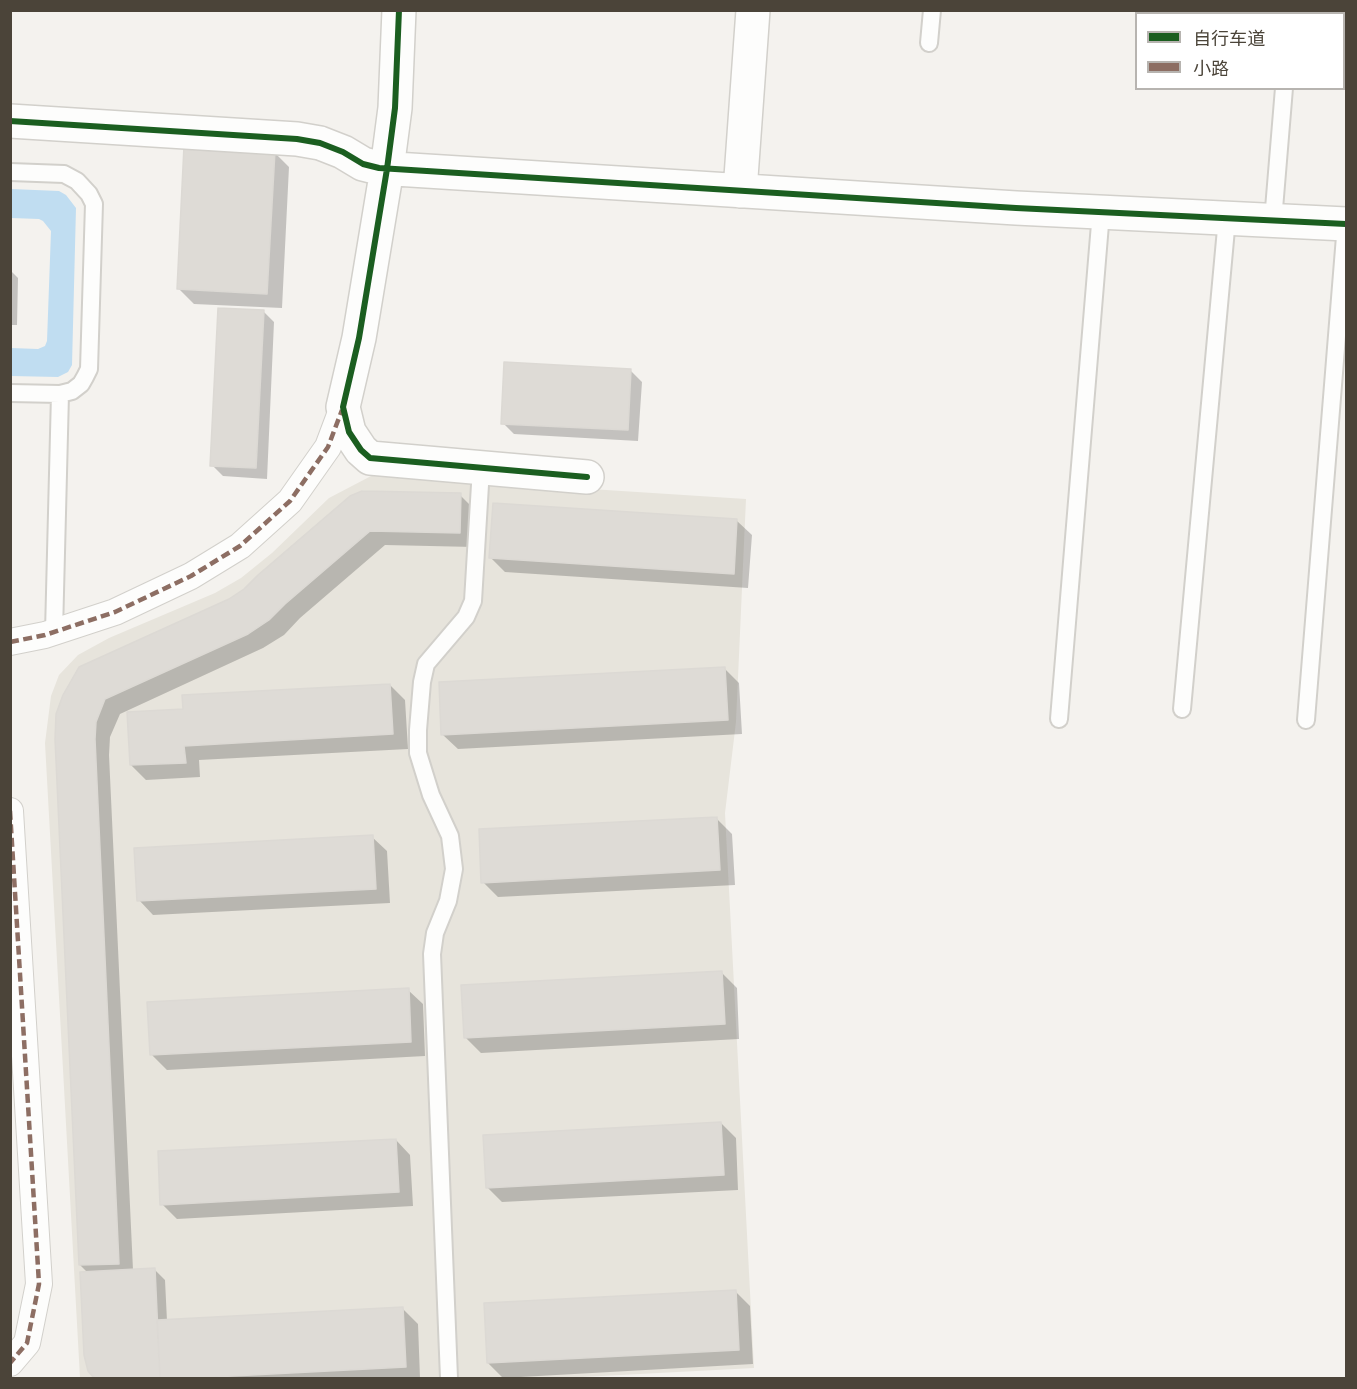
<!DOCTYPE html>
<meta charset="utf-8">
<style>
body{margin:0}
#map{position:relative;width:1357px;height:1389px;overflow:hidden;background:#f4f2ee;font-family:"PT Sans","Noto Sans SC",sans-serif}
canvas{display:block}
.frame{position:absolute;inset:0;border:12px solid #4b4439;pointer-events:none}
.legend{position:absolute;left:1135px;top:12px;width:210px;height:78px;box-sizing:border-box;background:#fff;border:2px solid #b7b4b0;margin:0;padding:8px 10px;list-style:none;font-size:18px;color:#4b4439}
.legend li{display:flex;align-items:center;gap:12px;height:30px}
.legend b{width:30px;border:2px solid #b7b4b0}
</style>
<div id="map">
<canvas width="1357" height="1389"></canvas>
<div class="frame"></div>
<ul class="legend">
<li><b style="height:8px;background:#1b5e20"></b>自行车道</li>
<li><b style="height:8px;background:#8d6e63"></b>小路</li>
</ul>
</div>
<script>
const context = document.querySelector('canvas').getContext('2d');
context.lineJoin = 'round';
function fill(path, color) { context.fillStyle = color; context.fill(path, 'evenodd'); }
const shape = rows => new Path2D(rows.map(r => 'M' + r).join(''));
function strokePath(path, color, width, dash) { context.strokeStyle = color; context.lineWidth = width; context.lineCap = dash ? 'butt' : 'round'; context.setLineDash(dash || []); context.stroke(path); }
fill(shape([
 [373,475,746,499,736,722,725,813,754,1368,563,1378,80,1378,45,743,51,696,59,675,78,655,109,638,215,593,241,578,272,553,329,498]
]), '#e7e4dc');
fill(shape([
 [11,189,59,191,66,195,76,208,72,365,68,372,58,377,11,376,11,348,38,349,45,346,47,341,51,231,43,221,39,219,11,218]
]), '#c0ddf1');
fill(shape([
 [274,152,289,167,282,308,194,304,179,289],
 [10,270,18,278,17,325,10,325],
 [263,311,274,322,267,479,223,476,212,465],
 [630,370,642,382,638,441,514,434,503,423],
 [460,495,475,510,474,547,385,545,300,618,284,635,263,648,120,714,110,737,109,755,133,1270,154,1269,165,1280,167,1321,403,1309,418,1324,420,1378,96,1378,90,1370,88,1273,80,1265,58,714,244,590,259,576],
 [737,521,752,535,748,588,505,572,490,557],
 [724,668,739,683,742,734,458,749,443,735],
 [390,685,405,700,408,749,199,760,200,777,146,780,131,765,184,711],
 [717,819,732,834,735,885,498,897,483,882],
 [372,837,387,851,390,903,153,915,139,900],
 [722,973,737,988,739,1039,481,1053,466,1038],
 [408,990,423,1004,425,1056,167,1070,152,1055],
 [721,1123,736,1138,738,1190,502,1202,487,1187],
 [396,1140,410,1155,413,1206,177,1219,162,1204],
 [735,1291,750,1306,753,1364,503,1378,488,1363]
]), '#0003');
const building = shape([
 [184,146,275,150,267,294,177,289,184,146],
 [218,308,264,310,256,468,210,466,218,308],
 [504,362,631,369,628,430,501,424,504,362],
 [362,491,461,493,460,533,370,531,285,604,269,620,248,634,105,699,96,722,95,739,119,1264,79,1265,55,739,56,714,63,695,79,667,229,599,244,589,258,575,350,496,362,491],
 [493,503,737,519,734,574,489,558,493,503],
 [725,667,728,720,441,735,439,682,725,667],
 [390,684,393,734,184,746,186,763,130,765,127,712,183,709,182,695,390,684],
 [717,817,720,870,481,883,479,829,717,817],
 [373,835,376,889,137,901,134,848,373,835],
 [722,971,725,1024,464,1038,461,985,722,971],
 [409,988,411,1042,150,1055,147,1002,409,988],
 [721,1122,724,1175,486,1188,483,1135,721,1122],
 [396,1139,399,1192,160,1205,158,1151,396,1139],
 [155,1268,160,1378,94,1378,88,1371,84,1355,80,1272,155,1268],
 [736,1290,739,1350,487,1363,484,1303,736,1290],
 [403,1307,406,1367,194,1378,160,1378,157,1320,403,1307]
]);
fill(building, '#dedbd6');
strokePath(building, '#dcd9d4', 1.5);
const service = shape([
 [1290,14,1290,10],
 [929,43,932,10],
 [10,172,64,174,77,181,89,194,94,204,89,369,85,377,81,384,72,391,60,394,10,393],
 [1273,221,1284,88],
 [54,632,60,394],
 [1182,709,1227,218],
 [1059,719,1101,212],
 [1306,720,1346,224],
 [449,1378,432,954,435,933,448,901,454,869,450,836,431,795,418,753,418,730,422,682,426,664,466,617,473,601,481,468]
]);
const pedestrian = shape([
 [10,642,45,635,115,612,191,576,240,546,290,501,328,447,343,407],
 [10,811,39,1284,27,1343,10,1363]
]);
const minor = shape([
 [399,10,395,108,387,169,359,338,343,407,349,432,361,450,370,458,587,477],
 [10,121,297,139,320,143,343,152,363,164,379,168,1016,208,1346,224],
 [740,191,753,10]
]);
strokePath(service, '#d2d0cb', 20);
strokePath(pedestrian, '#d2d0cb', 28);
strokePath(minor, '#d2d0cb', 36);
strokePath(service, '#fdfdfc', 16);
strokePath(pedestrian, '#fdfdfc', 26);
strokePath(minor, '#fdfdfc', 33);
strokePath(shape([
 [10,642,45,635,115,612,191,576,240,546,290,501,328,447,342,410],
 [10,811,39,1284,27,1343,10,1363]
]), '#8d6e63', 4.5, [9, 4.5]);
strokePath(shape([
 [399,10,395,108,387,169,359,338,343,407,349,432,361,450,370,458,587,477],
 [10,121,297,139,320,143,343,152,363,164,379,168,1016,208,1346,224]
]), '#1b5e20', 6);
</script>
